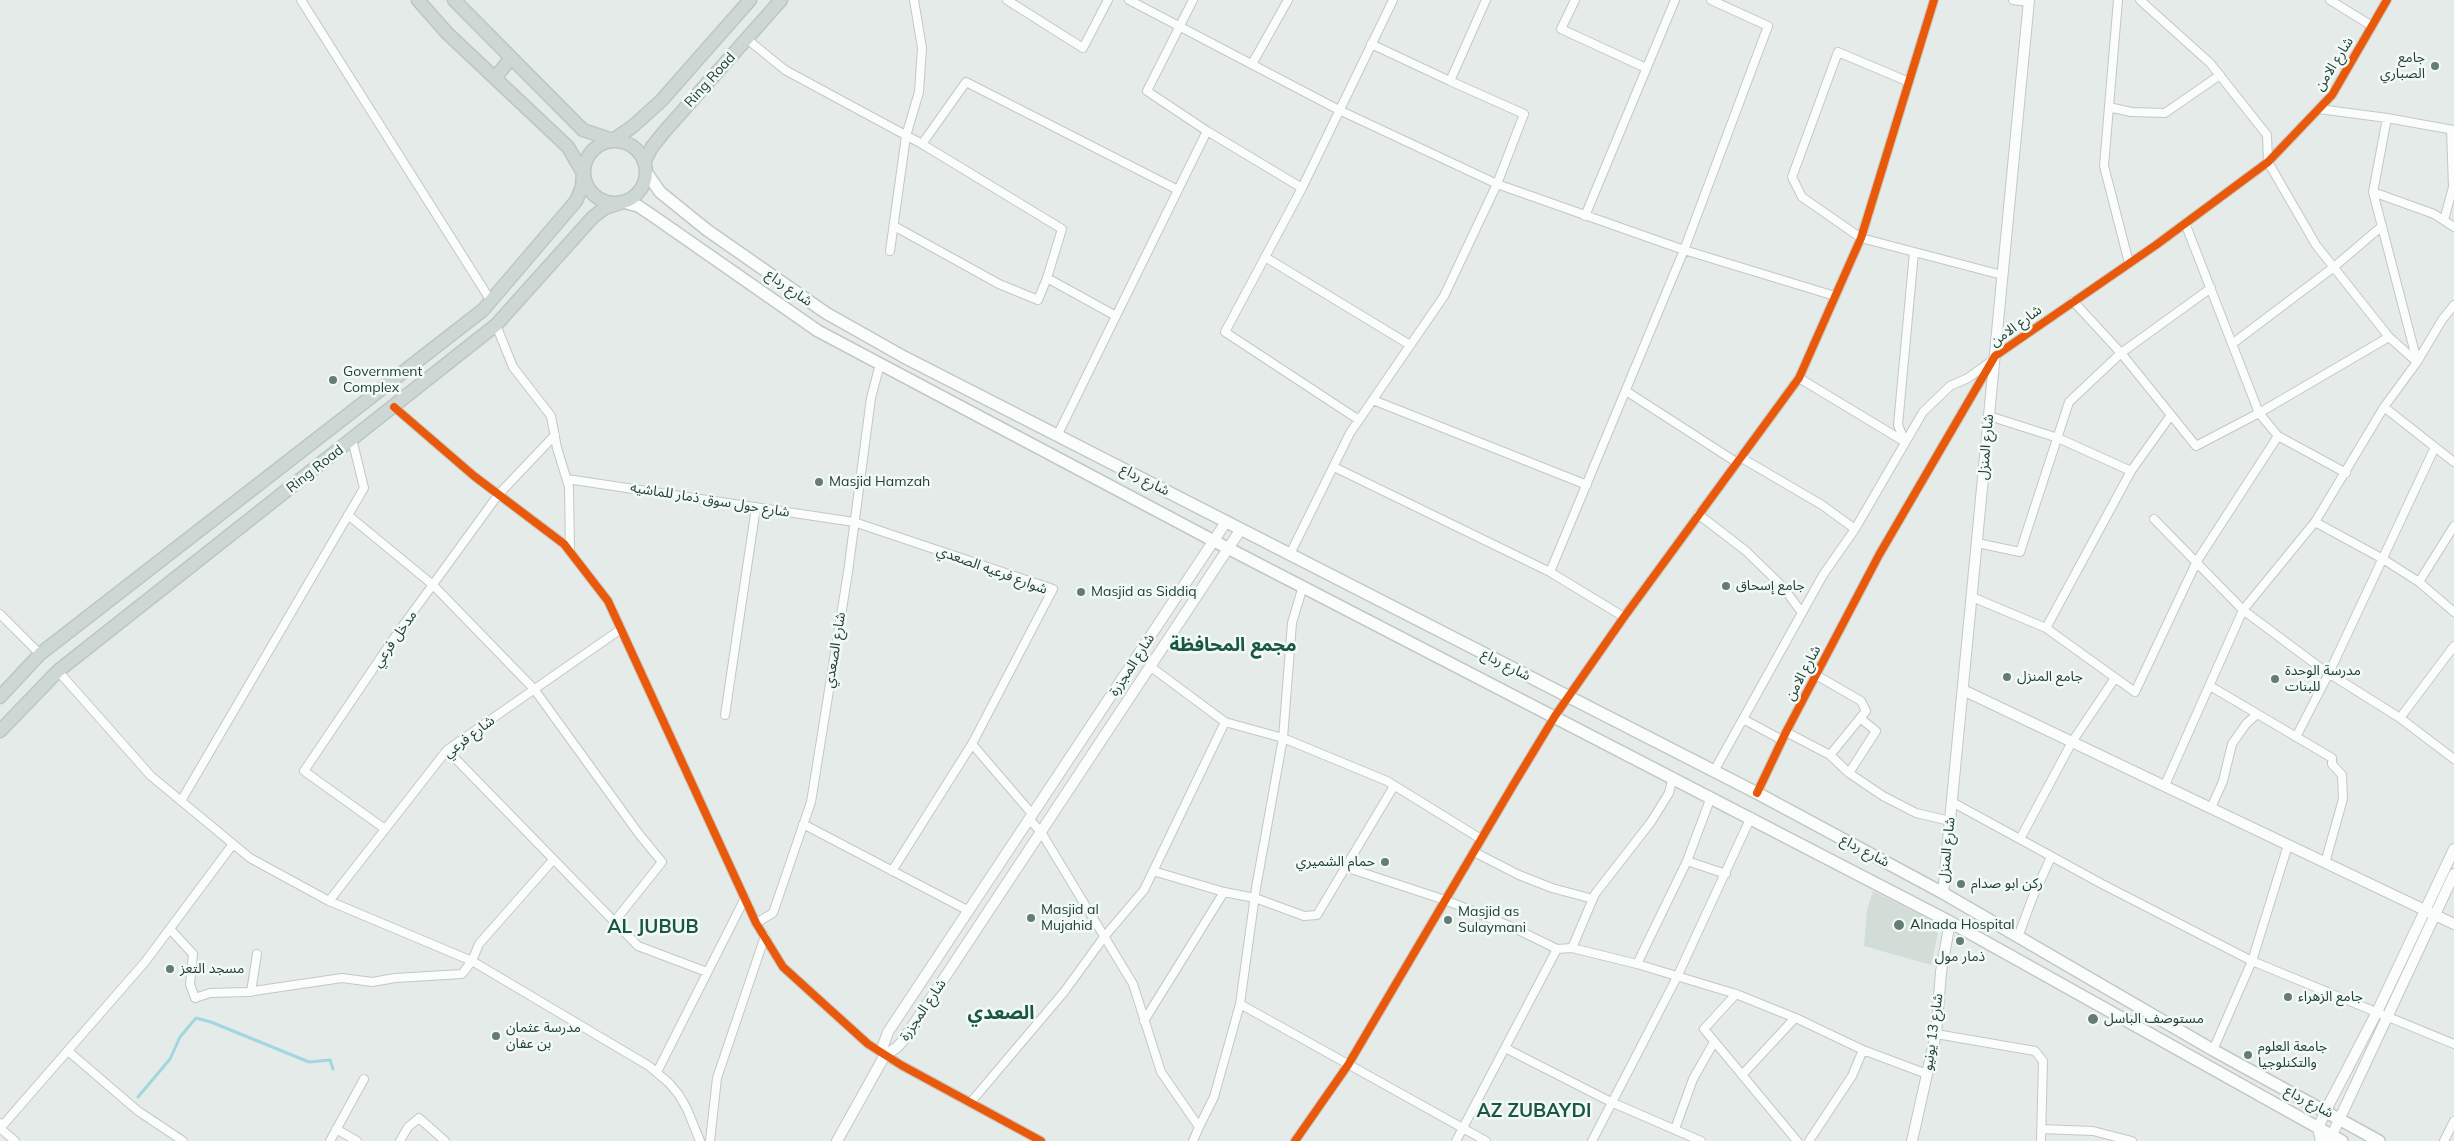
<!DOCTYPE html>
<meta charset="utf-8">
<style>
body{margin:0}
canvas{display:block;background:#e5ebe8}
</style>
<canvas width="2454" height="1141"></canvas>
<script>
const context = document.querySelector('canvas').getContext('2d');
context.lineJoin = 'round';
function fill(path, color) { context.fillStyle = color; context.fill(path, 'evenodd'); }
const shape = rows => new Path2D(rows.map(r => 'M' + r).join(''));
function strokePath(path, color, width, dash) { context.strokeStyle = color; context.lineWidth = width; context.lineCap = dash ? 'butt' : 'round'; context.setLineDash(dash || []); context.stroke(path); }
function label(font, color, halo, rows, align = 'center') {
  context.font = font + ' Mulish,"Noto Sans Arabic",sans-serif'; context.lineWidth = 5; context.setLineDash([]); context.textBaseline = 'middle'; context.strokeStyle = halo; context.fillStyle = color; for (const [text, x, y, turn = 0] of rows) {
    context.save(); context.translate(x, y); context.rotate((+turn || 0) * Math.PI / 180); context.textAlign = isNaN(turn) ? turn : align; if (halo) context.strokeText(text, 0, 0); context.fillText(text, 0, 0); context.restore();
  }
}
fill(shape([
 [1873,891,1925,917,1938,933,1931,965,1864,946,1867,910]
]), '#d2ddd8');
strokePath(shape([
 [138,1097,170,1059,180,1037,196,1018,211,1022,309,1062,330,1060,333,1069]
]), '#a1d7de', 3);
const minor = shape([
 [301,0,491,301],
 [1007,0,1083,48,1108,0],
 [1129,0,1339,110,1497,184,1684,250,1835,296],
 [1193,0,1147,91,1207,131],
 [1575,0,1561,29,1646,68],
 [2013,0,2029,2],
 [2118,0,2104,166,2129,263],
 [2140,0,2210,63,2267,135,2268,162,2316,245,2389,337,2417,362],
 [2330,0,2372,26],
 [747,39,785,70,922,144],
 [1371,44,1450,81,1486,0],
 [1252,64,1288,0],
 [1909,82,1838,52,1792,177,1802,197,1861,238,2002,275],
 [2109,107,2131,112,2165,113,2220,75],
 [2319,109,2387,118,2454,130],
 [2387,118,2373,192,2417,361],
 [2373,192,2434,214,2454,227],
 [1585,216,1675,0],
 [2444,220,2453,187,2451,130],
 [2185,223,2259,413,2278,436,2346,473],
 [894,226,999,284,1038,300,1047,278],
 [890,251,906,136,919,92,922,48,914,0],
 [1265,257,1410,345],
 [2073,301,2121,353,2211,288],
 [1116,316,1047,278,1062,229,922,144,966,82,1178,190],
 [496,325,513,367,551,416,557,448,569,487,570,552],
 [2232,344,2334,267,2382,226],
 [1799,378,1905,442],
 [1626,391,1736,462],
 [1373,400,1587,485],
 [394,407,474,476,564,544,608,601,756,923,783,967,868,1044,901,1065,1041,1141],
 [2384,407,2454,462],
 [1989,416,2058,438,2131,471],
 [1359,420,1225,332,1302,188,1393,0],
 [1057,436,1207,131,1302,188],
 [1905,442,1898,425,1914,252],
 [1740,457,1822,505,1855,529],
 [1334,467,1550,572,1624,617],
 [567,479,854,522,1053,589,972,744,892,871],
 [1698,514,1746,551,1783,587,1802,613],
 [348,515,433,585,534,689,639,834,662,862,614,922],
 [2154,519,2243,610,2322,669,2400,718,2454,759],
 [2315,522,2383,559,2419,582,2454,612],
 [1977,543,2020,552,2069,402,2121,353,2196,446,2259,413,2389,337],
 [1290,554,1350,433,1444,296,1497,184,1524,114,1450,81],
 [1550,572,1684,250,1768,26,1711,0],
 [2419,582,2454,526],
 [1972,597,2046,628,2131,471,2171,415],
 [0,614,40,654],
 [2046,628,2135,692,2197,561,2278,436],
 [1151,667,1225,722,1283,738,1387,781,1481,839],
 [58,671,151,776,250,858,329,901,472,961,649,1066,669,1083,679,1095,687,1109,700,1141],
 [1816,675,1861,701,1866,711,1830,755],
 [2210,686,2332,758,2332,764,2342,775,2343,799,2325,863],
 [725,715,756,507],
 [2400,718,2454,646],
 [1743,719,1782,740],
 [1786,732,1830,755,1849,773,1876,731,1860,718],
 [2296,737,2329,673,2435,447],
 [972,744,1033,815],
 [447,750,638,946,707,972],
 [1714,771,1823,575,1855,529,1923,412,1950,386,1968,378,1990,362],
 [1849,773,1883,796,1916,813,1950,821],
 [2165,785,2243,610,2315,522,2384,407,2417,362,2442,320,2454,305],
 [1757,793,1786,732,1879,555,1995,356,2156,245,2268,162,2332,95,2387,0],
 [181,801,364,488,352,439],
 [1952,802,2102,884,2252,961,2454,1044],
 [2211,808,2223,781,2232,744,2246,724,2257,714],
 [1030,820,1041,832,1133,984,1161,1072,1199,1127,1193,1141],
 [803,824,969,911],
 [385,829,304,771,394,638,498,495,555,435],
 [2020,839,2072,742,2115,678],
 [1474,852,1519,875,1552,888,1593,899],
 [1687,861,1726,874],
 [1345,867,1445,900,1512,927,1557,949],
 [1224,892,1255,898,1304,916,1317,915,1394,786],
 [329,901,447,750,621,629],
 [756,923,773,913,811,802,848,572,871,398,880,364],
 [170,929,193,954,190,984,195,998,210,993,247,992,342,978,372,982,395,978,462,974,472,961,479,944,553,860],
 [2018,937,2032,899,2051,857],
 [1572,948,1637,964,1736,994,1798,1019,1863,1050,1927,1074],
 [1637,964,1687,861,1711,797],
 [251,992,257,954],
 [1736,994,1704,1029,1797,1141],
 [1240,1004,1486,1141],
 [1144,1021,1224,892,1153,871],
 [1936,1034,2035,1051,2043,1061,2041,1141],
 [1505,1048,1611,1102,1701,1141],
 [2213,1050,2252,961,2288,845],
 [68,1051,138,1111,183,1141],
 [657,1072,745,898],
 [1742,1075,1795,1018],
 [971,1102,1064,992,1104,937,1144,890,1225,722],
 [0,1123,3,1125,145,962,233,844],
 [1199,1127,1214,1097,1240,1004,1256,888,1283,738,1292,623,1303,586],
 [1,1129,15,1141],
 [336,1129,357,1141],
 [1675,1129,1693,1079,1714,1042],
 [2041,1129,2093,1131,2132,1141],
 [330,1141,364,1079],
 [400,1141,408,1127,419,1118,445,1141],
 [710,1141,717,1078,765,936],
 [1295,1141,1348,1065,1512,787,1555,716,1624,617,1799,378,1861,238,1934,0],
 [1456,1141,1557,949,1572,948,1595,894,1651,822,1669,793,1673,777],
 [1592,1141,1677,977,1751,817],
 [1809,1141,1852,1076,1863,1050],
 [2444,1141,2454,1121]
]);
const tertiary = shape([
 [1963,690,2454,924],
 [1943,893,2029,0],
 [885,1055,883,1046,888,1032,1226,522],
 [885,1055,896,1048,902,1042,1241,529],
 [2326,1140,2332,1135,2454,874],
 [837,1141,885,1055],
 [1912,1141,1936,1034,1941,972,1950,922],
 [2321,1141,2318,1128,2326,1110,2377,1012,2454,849]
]);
const secondary = shape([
 [646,172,660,192,707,230,826,313,904,357,1757,793,1943,893,2213,1050,2379,1141],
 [623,202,638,206,653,216,818,331,1214,541,1950,922,2342,1141]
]);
const primary = shape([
 [454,0,583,130,613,140,632,127,661,101,750,0],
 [495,78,511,58],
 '584 172a31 31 0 1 1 62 0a31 31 0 1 1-62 0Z',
 [644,162,652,147,664,132,781,0],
 [0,697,40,654,483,310,576,201,582,187,583,173,568,147,447,33,418,0],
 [0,731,58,671,496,325,593,217,605,208,623,202]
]);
strokePath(minor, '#c2c8c5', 10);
strokePath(tertiary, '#c2c8c5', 12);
strokePath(secondary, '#c0c9c5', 14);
strokePath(primary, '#bcc7c4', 15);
strokePath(minor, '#fbfcfc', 8);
strokePath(tertiary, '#fbfcfc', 10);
strokePath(secondary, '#fbfcfc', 11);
strokePath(primary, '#cdd7d4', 12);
strokePath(shape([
 [394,407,474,476,564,544,608,601,756,923,783,967,868,1044,901,1065,1041,1141],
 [1757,793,1786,732,1879,555,1995,356,2156,245,2268,162,2332,95,2387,0],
 [1295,1141,1348,1065,1512,787,1555,716,1624,617,1799,378,1861,238,1934,0]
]), '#e8590c', 8);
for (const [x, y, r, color] of [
 [2435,66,5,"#657c75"],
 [333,380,5,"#657c75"],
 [819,482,5,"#657c75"],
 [1726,586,5,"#657c75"],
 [1081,592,5,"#657c75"],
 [2007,677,5,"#657c75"],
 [2275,679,5,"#657c75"],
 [1385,862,5,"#657c75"],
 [1961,884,5,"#657c75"],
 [1031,918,5,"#657c75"],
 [1448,920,5,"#657c75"],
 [1899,925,6,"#657c75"],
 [1960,941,5,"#657c75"],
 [170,969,5,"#657c75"],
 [2288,997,5,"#657c75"],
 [2093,1019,6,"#657c75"],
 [496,1036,5,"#657c75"],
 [2248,1055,5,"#657c75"]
]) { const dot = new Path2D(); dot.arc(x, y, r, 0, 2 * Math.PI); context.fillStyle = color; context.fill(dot); strokePath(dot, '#f3faf6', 2); }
label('14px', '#204137', '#f3faf6', [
 ["جامع",2425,58,"right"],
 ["الصباري",2425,74,"right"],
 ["Government",343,372],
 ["Complex",343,388],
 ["Masjid Hamzah",829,482],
 ["جامع إسحاق",1736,586],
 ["Masjid as Siddiq",1091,592],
 ["مدرسة الوحدة",2285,671],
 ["للبنات",2285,687],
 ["جامع المنزل",2017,677],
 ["حمام الشميري",1375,862,"right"],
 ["ركن ابو صدام",1971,884],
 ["Masjid al",1041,910],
 ["Mujahid",1041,926],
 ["Masjid as",1458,912],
 ["Sulaymani",1458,928],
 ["Alnada Hospital",1910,925],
 ["ذمار مول",1960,957,"center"],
 ["مسجد التعز",180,969],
 ["جامع الزهراء",2298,997],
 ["مستوصف الباسل",2104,1019],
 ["مدرسة عثمان",506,1028],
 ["بن عفان",506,1044],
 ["جامعة العلوم",2258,1047],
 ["والتكنلوجيا",2258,1063]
], 'left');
label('14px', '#204137', '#f3faf6', [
 ["شارع الامن",2334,64,-58],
 ["Ring Road",710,80,-48],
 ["شارع رداع",789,288,35],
 ["شارع الامن",2016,326,-36],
 ["شارع المنزل",1986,447,-85],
 ["Ring Road",315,469,-38],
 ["شارع رداع",1145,480,27],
 ["شارع حول سوق ذمار للماشيه",710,500,9],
 ["شوارع فرعيه الصعدي",992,570,20],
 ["مدخل فرعي",395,639,-55],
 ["شارع الصعدي",835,650,-81],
 ["شارع المجزرة",1132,665,-57],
 ["شارع رداع",1506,665,27],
 ["شارع الامن",1803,673,-62],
 ["شارع فرعي",469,737,-37],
 ["شارع المنزل",1947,850,-84],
 ["شارع رداع",1865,851,28],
 ["شارع المجزرة",923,1010,-56],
 ["شارع 13 يونيو",1933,1032,-82],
 ["شارع رداع",2309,1102,28]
]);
label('bold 19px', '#195646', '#f3faf6', [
 ["مجمع المحافظة",1233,645],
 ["AL JUBUB",653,927],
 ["الصعدي",1001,1013],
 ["AZ ZUBAYDI",1534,1111]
]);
</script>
